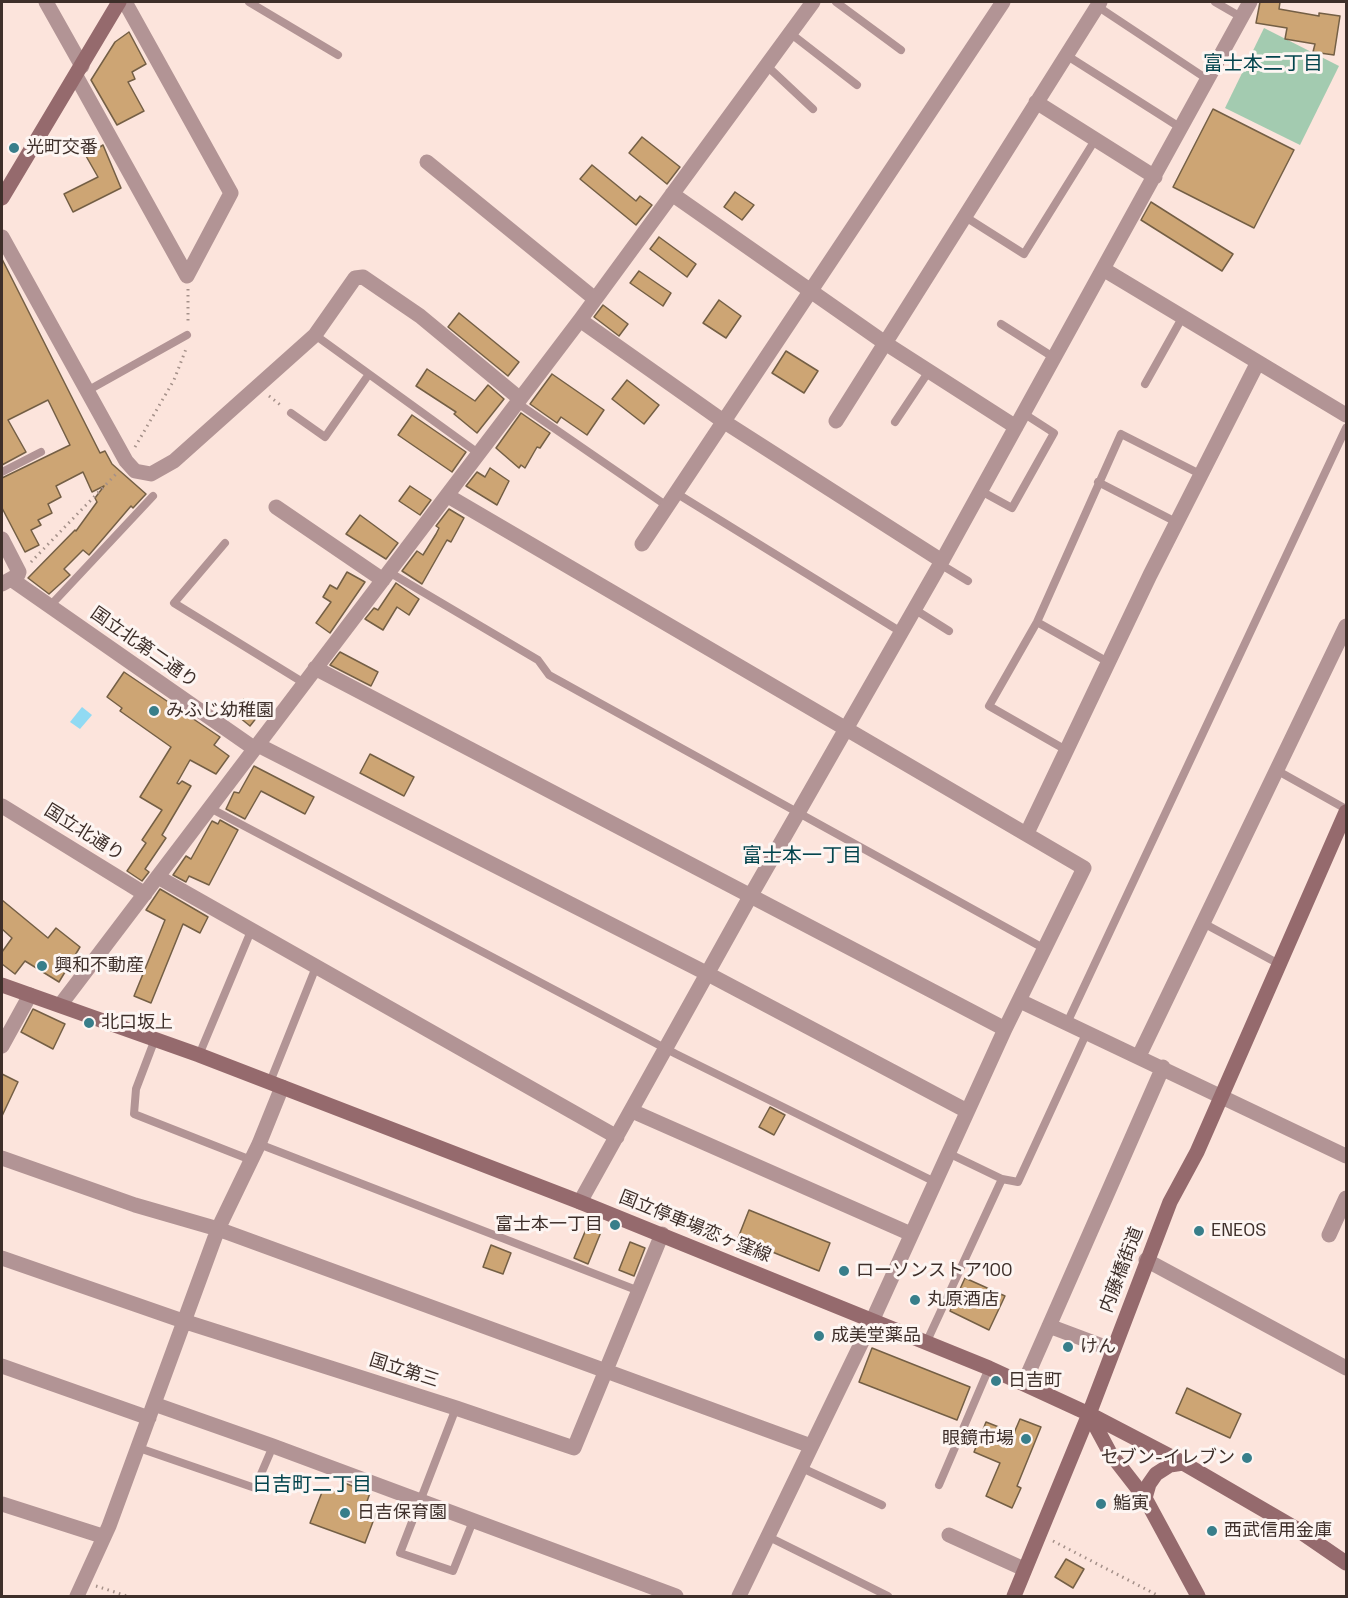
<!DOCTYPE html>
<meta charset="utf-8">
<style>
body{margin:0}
#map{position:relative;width:1348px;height:1598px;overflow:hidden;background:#fce4dc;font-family:"Space Grotesk",sans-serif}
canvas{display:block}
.frame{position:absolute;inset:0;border:3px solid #3e2f2a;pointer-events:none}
</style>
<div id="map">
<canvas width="1348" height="1598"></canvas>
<div class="frame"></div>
</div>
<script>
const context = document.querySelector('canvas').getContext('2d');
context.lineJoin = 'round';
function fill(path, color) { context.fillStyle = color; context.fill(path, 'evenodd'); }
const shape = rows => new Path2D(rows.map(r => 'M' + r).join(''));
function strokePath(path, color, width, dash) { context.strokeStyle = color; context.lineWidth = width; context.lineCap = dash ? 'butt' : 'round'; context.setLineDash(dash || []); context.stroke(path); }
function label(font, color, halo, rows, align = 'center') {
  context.font = font + ' "Space Grotesk","Noto Sans JP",sans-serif'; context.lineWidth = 6; context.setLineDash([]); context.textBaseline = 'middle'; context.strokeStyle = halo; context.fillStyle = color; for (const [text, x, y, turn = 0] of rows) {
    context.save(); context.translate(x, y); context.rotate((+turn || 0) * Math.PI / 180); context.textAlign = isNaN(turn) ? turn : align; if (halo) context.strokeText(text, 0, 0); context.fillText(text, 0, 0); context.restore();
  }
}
fill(shape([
 [1264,28,1339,66,1300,145,1225,108]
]), '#a3cbb0');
fill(shape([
 [82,707,92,715,80,729,70,722]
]), '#91daf3');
const building = shape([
 [1260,2,1280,2,1279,9,1319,16,1319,13,1340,16,1334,55,1313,52,1315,44,1285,39,1287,28,1256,23,1260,2],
 [129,32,146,64,132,72,135,79,128,82,144,111,117,125,91,80,115,42,129,32],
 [1213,109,1294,150,1254,228,1173,187,1213,109],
 [642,137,680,167,667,184,629,153,642,137],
 [103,145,121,188,73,212,64,194,98,177,86,156,103,145],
 [592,165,636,201,640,196,652,205,636,225,580,179,592,165],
 [735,192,754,205,742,220,724,207,735,192],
 [1151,202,1233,254,1222,271,1141,220,1151,202],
 [659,237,696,264,687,277,650,249,659,237],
 [2,259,100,453,105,451,112,464,146,494,133,508,131,506,89,555,83,550,64,569,70,575,49,594,28,578,75,530,76,531,97,502,95,498,104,486,92,492,83,472,56,486,61,497,48,504,52,513,38,520,41,525,31,530,39,545,25,552,2,508,2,478,70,445,48,400,8,420,26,452,2,465,2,259],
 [639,271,671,293,663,306,630,283,639,271],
 [719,300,741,316,726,338,703,323,719,300],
 [603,305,628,324,619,336,594,317,603,305],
 [459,313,519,362,508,376,448,327,459,313],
 [786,351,818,371,804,393,772,373,786,351],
 [427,369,475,401,488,385,504,399,477,433,454,414,456,412,416,386,427,369],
 [552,374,604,410,587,435,561,417,557,423,530,404,552,374],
 [627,380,659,405,644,424,612,399,627,380],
 [521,413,550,433,540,448,537,447,525,468,521,465,519,468,496,448,521,413],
 [412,415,466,452,452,472,398,435,412,415],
 [490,468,509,481,497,505,466,486,477,472,485,477,490,468],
 [410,486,431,500,420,515,399,501,410,486],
 [449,509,464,518,451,542,447,540,422,584,402,571,417,551,423,555,436,534,439,528,436,526,449,509],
 [360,515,398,543,386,559,346,534,360,515],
 [347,572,365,582,330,633,316,623,331,602,323,597,330,585,337,589,347,572],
 [396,583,419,599,409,615,397,607,383,630,365,619,374,608,378,610,396,583],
 [340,652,378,672,371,686,330,665,340,652],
 [124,672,220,737,214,745,229,756,216,774,190,760,177,783,179,784,182,781,191,786,162,835,166,838,145,869,149,872,142,881,127,871,146,843,142,840,162,810,140,797,171,747,120,711,122,708,107,697,124,672],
 [244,699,261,712,250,726,234,713,244,699],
 [370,754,414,777,404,796,360,773,370,754],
 [254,766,314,797,305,814,261,791,245,819,226,809,234,792,239,793,254,766],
 [220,820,238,830,209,885,189,876,186,882,173,875,186,856,191,859,212,821,218,824,220,820],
 [160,889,208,917,200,933,183,924,151,1003,134,996,165,920,146,910,160,889],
 [2,900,48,938,56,928,80,947,59,982,25,961,15,974,2,964,2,952,12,938,2,929,2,900],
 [33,1009,65,1024,53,1049,21,1032,33,1009],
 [2,1074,18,1082,2,1116,2,1074],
 [770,1107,785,1115,774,1135,759,1127,770,1107],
 [749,1210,830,1243,819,1271,738,1238,749,1210],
 [587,1227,601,1232,588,1264,574,1258,587,1227],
 [630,1242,645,1248,634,1276,619,1270,630,1242],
 [491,1245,511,1253,503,1274,483,1267,491,1245],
 [965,1278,1005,1296,989,1330,950,1311,965,1278],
 [872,1348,970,1387,957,1420,859,1382,872,1348],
 [1187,1388,1241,1414,1230,1438,1176,1413,1187,1388],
 [1020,1419,1041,1427,1017,1486,1021,1488,1012,1508,986,1496,1000,1463,974,1452,986,1422,1014,1433,1020,1419],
 [342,1482,370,1493,365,1507,377,1511,365,1543,310,1523,324,1487,339,1493,342,1482],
 [1066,1559,1084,1569,1073,1588,1055,1577,1066,1559]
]);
fill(building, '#cda574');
strokePath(building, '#745f45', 1.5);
strokePath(shape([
 [188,289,188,325],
 [269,396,283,407],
 [135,447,174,380,186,349],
 [31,562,118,472],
 [1053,1541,1159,1596],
 [96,1586,127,1596]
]), '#a49089', 3, [1.5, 4.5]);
strokePath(shape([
 [249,2,338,55],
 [836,2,901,50],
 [1215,2,1241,17],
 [1097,6,1207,79],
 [790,33,857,85],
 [1066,55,1181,128],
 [767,66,813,109],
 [964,216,1024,254,1095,140],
 [1001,324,1053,357],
 [315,335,478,453],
 [1145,384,1182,318],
 [87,391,187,335],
 [516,402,667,506],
 [291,413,325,437,369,374],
 [895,422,929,371],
 [2,472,41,452],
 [1098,482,1178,523],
 [981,491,1012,508,1054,433,1023,413],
 [676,493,901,632],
 [225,543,174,603,304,683],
 [940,564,968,581],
 [389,572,538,660,549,675,1045,949],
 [49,607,153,496],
 [914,609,949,631],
 [1037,622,1108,662],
 [1066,750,989,706,1037,622,1121,434,1202,475],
 [1278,771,1346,809],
 [210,808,676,1054,935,1182],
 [1205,924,1279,964],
 [1067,1023,1346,428],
 [155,1039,136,1089,134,1114,251,1160],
 [199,1055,251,931],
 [270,1082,316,967],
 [259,1144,639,1291],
 [948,1153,1002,1179,1018,1182,1087,1032],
 [927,1341,1002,1179],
 [456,1408,400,1553,453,1571,473,1521],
 [139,1448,255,1488,273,1446],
 [802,1468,882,1505],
 [939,1485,989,1368],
 [769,1537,888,1596]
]), '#b29495', 8);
strokePath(shape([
 [46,2,82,66],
 [76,76,187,276,231,193,125,2],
 [1036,102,1155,177],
 [427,162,595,299],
 [672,194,885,343,1016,427],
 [2,237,126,461,135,471,151,474,174,461,315,335,355,278,363,277,420,316,519,398],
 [1103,269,1346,415],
 [580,320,723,421,942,561],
 [836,421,1100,2],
 [448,496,1084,868,1005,1029,873,1319,739,1596],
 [276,507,383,580],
 [2,539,19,572,18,575,2,584],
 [642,544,1003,2],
 [11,579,255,749],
 [315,668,1005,1029],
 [258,745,708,974,967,1111],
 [2,806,145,894],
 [1027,833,1150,575,1257,364],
 [158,877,617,1137],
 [1020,1001,1346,1156],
 [61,1004,580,320,813,2],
 [2,1046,30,995],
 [1139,1056,1346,626],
 [632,1111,911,1234],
 [2,1158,135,1205,218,1229,811,1446],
 [580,1202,751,895,942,561,1250,2],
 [1329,1235,1346,1198],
 [2,1258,183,1321,456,1408,574,1448,662,1234],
 [1146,1260,1346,1368],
 [1049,1326,1113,1350],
 [2,1366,149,1418],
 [1024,1383,1163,1067],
 [154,1404,273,1446,676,1596],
 [2,1504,102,1536],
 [949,1535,1024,1569],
 [77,1596,109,1526,218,1229,259,1144,282,1087]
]), '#b29495', 15);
strokePath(shape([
 [2,198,119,2],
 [2,985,199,1055,580,1202,989,1368,1089,1414,1183,1463,1295,1528,1346,1563],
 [1089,1414,1110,1453,1145,1498,1198,1596],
 [1145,1498,1149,1484,1156,1474,1170,1465,1183,1463],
 [1014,1596,1089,1414,1170,1202,1197,1152,1346,812]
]), '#956a6d', 15);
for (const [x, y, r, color] of [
 [14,148,6,"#387e8a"],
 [154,711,6,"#387e8a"],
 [42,966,6,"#387e8a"],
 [89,1023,6,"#387e8a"],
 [615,1225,6,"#387e8a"],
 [1199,1231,6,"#387e8a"],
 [844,1271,6,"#387e8a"],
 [915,1300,6,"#387e8a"],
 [819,1336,6,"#387e8a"],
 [1068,1347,6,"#387e8a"],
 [996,1381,6,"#387e8a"],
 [1026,1439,6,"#387e8a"],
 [1247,1458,6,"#387e8a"],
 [1101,1504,6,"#387e8a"],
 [345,1513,6,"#387e8a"],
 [1212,1531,6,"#387e8a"]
]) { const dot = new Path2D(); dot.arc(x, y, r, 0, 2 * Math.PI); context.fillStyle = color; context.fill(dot); strokePath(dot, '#fdf5f2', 2); }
label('18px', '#3e2f2a', '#fdf5f2', [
 ["光町交番",26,148],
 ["みふじ幼稚園",166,711],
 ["興和不動産",54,966],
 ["北口坂上",101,1023],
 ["富士本一丁目",603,1225,"right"],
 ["ENEOS",1211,1231],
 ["ローソンストア100",856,1271],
 ["丸原酒店",927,1300],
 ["成美堂薬品",831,1336],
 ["けん",1080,1347],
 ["日吉町",1008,1381],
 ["眼鏡市場",1014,1439,"right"],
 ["セブン-イレブン",1235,1458,"right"],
 ["鮨寅",1113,1504],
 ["日吉保育園",357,1513],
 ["西武信用金庫",1224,1531]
], 'left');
label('18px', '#3e2f2a', '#fdf5f2', [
 ["国立北第二通り",144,648,35],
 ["国立北通り",84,833,32],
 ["国立停車場恋ヶ窪線",695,1227,22],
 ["内藤橋街道",1122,1270,-69],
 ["国立第三",404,1371,18]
]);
label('20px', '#03444d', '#fdf5f2', [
 ["富士本二丁目",1263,65],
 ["富士本一丁目",802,857],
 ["日吉町二丁目",312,1486]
]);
</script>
